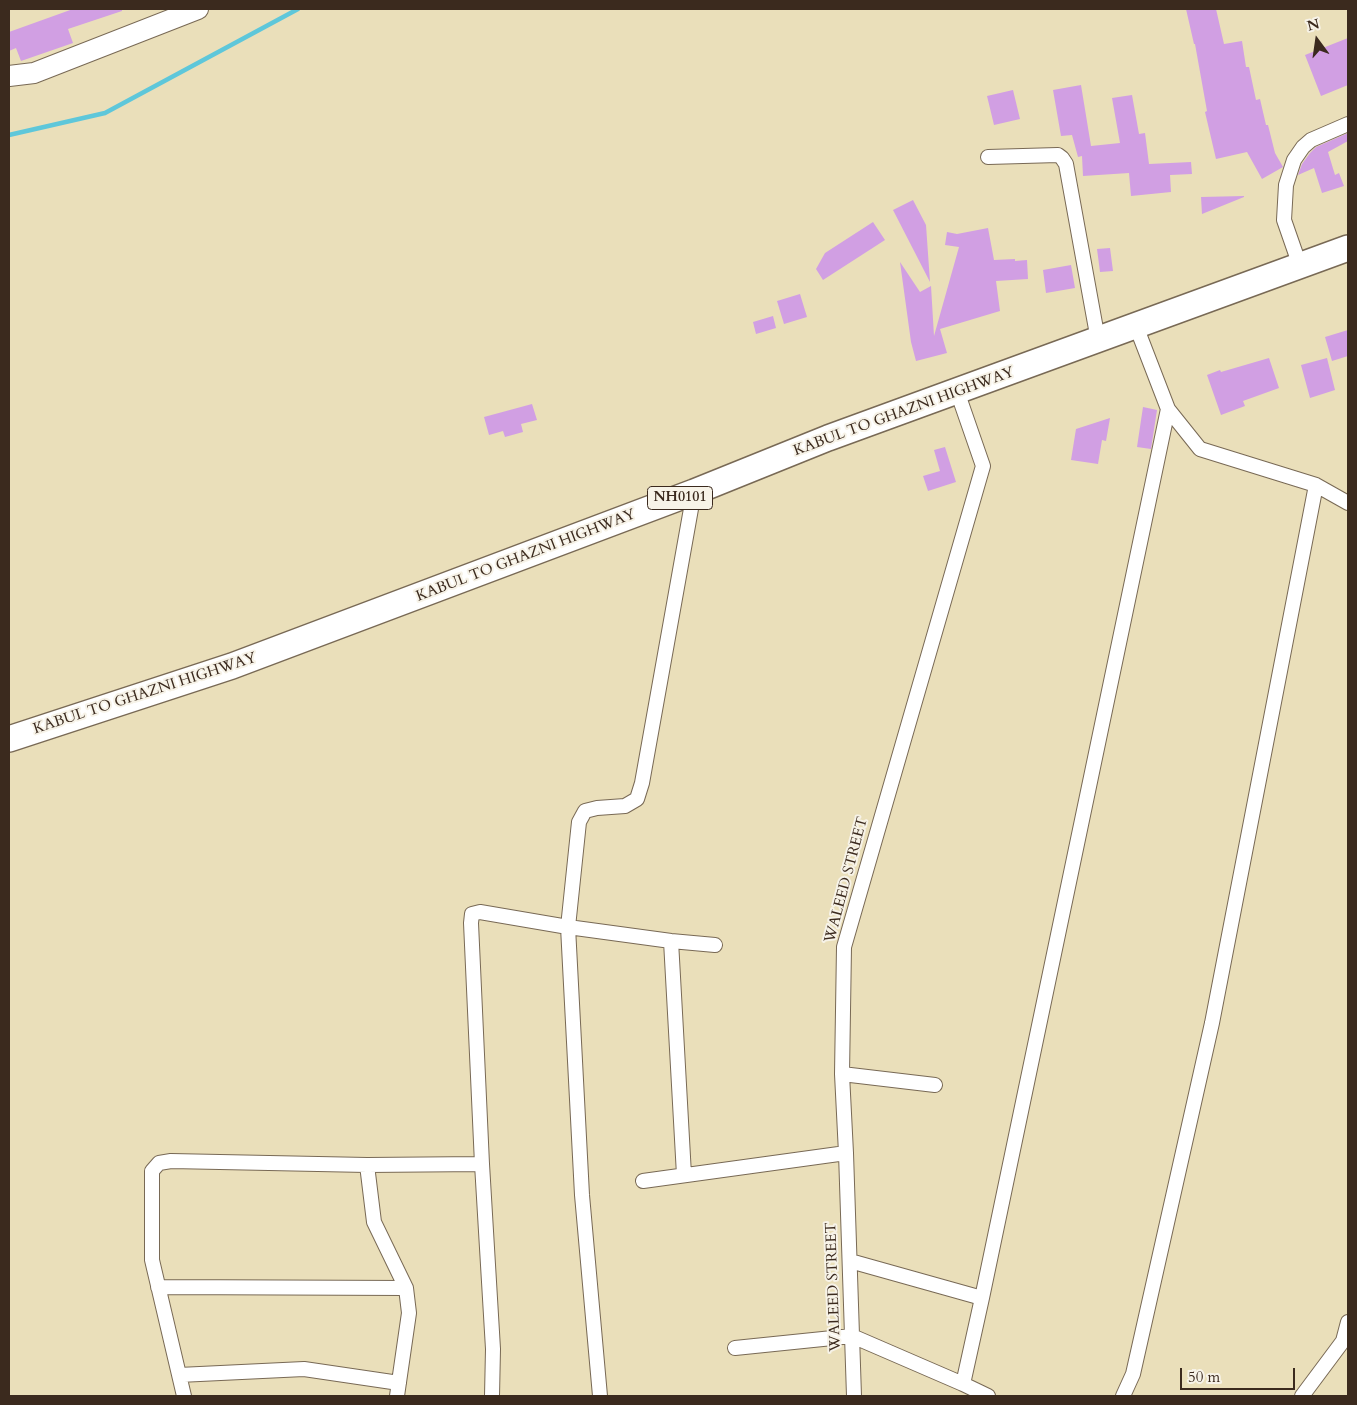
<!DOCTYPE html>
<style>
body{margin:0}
#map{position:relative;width:1357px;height:1405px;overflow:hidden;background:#eadfba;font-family:Cardo,serif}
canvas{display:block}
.frame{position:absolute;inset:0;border:10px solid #3b2a1e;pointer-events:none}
.north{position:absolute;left:1292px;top:15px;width:50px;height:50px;-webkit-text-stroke:4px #f7f3e8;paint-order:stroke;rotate:346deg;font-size:14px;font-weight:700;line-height:20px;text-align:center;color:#3b2a1e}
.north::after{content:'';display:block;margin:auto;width:18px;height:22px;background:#3b2a1e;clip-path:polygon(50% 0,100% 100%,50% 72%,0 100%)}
.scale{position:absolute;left:1180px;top:1368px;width:115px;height:22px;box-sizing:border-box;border:2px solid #3b2a1e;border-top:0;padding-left:6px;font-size:15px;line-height:18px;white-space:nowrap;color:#3b2a1e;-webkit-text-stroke:4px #f7f3e8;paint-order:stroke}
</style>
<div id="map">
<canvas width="1357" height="1405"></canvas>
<div class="frame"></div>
<div class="north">N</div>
<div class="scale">50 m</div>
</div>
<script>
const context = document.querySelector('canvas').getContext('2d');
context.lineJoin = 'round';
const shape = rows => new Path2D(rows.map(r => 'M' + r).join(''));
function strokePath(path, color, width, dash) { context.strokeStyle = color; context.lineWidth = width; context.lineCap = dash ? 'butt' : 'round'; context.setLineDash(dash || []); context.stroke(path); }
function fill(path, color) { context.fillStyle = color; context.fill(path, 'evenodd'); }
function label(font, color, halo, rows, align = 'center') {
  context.font = font + ' Cardo,serif'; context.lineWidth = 4; context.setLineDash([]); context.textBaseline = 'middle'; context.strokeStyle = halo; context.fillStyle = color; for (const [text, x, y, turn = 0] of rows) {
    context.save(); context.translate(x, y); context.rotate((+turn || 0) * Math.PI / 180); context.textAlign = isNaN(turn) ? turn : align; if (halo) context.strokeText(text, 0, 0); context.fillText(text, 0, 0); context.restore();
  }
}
strokePath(shape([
 [9,135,105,113,298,9]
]), '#5ec7da', 4.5);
fill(shape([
 [73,9,122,9,122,11,68,29,73,43,21,61,16,48,9,51,9,32],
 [1186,9,1216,9,1224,44,1242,41,1246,67,1249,67,1256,100,1260,99,1266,125,1268,125,1275,153,1283,167,1262,179,1247,152,1216,159,1205,112,1207,111,1195,44,1194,44],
 [1348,38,1348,85,1321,96,1305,55],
 [1081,85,1091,146,1120,143,1112,98,1132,95,1139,134,1145,133,1149,164,1191,162,1192,174,1170,175,1171,192,1131,196,1129,173,1083,176,1082,156,1078,157,1072,135,1061,136,1053,90],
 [1013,90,1020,119,994,125,987,96],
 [1348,133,1348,141,1328,152,1335,175,1339,173,1344,186,1322,193,1314,168,1298,175,1302,164,1310,153,1316,147],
 [1244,196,1244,197,1202,214,1201,197],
 [913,200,926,225,930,282,893,210],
 [873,222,885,240,823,280,816,269,825,253],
 [988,228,994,260,1015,259,1015,261,1027,260,1028,279,996,281,1000,311,940,329,947,353,916,361,911,342,900,262,920,292,931,286,934,336,959,247,945,245,947,232,957,234],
 [1110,248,1113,271,1100,272,1097,249],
 [1071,265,1075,288,1046,293,1043,270],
 [800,294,807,317,784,324,777,301],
 [773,316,776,328,756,334,753,322],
 [1348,330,1348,356,1332,361,1325,337],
 [1269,358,1279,388,1243,401,1245,406,1221,415,1207,375,1220,370,1221,372],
 [1327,358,1335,390,1310,398,1301,365],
 [532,404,537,420,521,424,523,432,505,437,503,431,489,435,484,417],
 [1143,407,1157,410,1151,449,1137,447],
 [1110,418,1106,441,1102,440,1098,464,1071,460,1076,429],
 [945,447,956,482,928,491,923,476,940,471,934,450]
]), '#d19fe3');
const street = shape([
 [988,157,1058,155,1062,158,1066,164,1098,340],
 [1300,266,1284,220,1286,185,1294,160,1303,147,1311,140,1348,124],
 [1136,326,1168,409,1200,449,1316,485,1348,503],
 [671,941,684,1175],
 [842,1074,935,1085],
 [367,1165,374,1222,406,1288,409,1313,397,1396],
 [643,1181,846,1153],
 [850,1261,982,1298],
 [158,1287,406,1288],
 [735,1348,852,1336,963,1384,988,1396],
 [179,1375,304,1369,399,1383],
 [963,1384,982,1298,1168,409],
 [184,1396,152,1260,152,1171,159,1163,171,1161,367,1165,482,1164],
 [492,1396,493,1349,482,1164,471,923,472,914,480,912,568,927,671,941,715,945],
 [600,1396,582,1195,568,927,579,822,585,811,597,808,625,806,637,799,642,783,694,492],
 [854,1396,846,1153,842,1074,844,947,983,466,957,391],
 [1123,1396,1133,1374,1212,1023,1316,485],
 [1302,1396,1343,1341,1348,1322]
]);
const secondary = shape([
 [9,76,34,73,198,9]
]);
const highway = shape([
 [9,739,232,666,694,492,828,438,1348,248]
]);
strokePath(street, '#786955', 16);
strokePath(secondary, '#786955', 22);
strokePath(highway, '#786955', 28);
strokePath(street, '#fff', 14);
strokePath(secondary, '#fff', 20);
strokePath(highway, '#fff', 25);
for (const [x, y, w] of [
 [680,498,65]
]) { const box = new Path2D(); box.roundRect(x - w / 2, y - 11.5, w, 23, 4); context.fillStyle = '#f7f3e8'; context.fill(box); strokePath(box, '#3b2a1e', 1); }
label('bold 14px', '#3b2a1e', null, [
 ["NH0101",680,498]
]);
label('15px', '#3b2a1e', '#f7f3e8', [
 ["KABUL TO GHAZNI HIGHWAY",904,412,-20],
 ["KABUL TO GHAZNI HIGHWAY",526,556,-21],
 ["KABUL TO GHAZNI HIGHWAY",145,694,-18],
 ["WALEED STREET",847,880,-75],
 ["WALEED STREET",834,1287,-92]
]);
</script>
